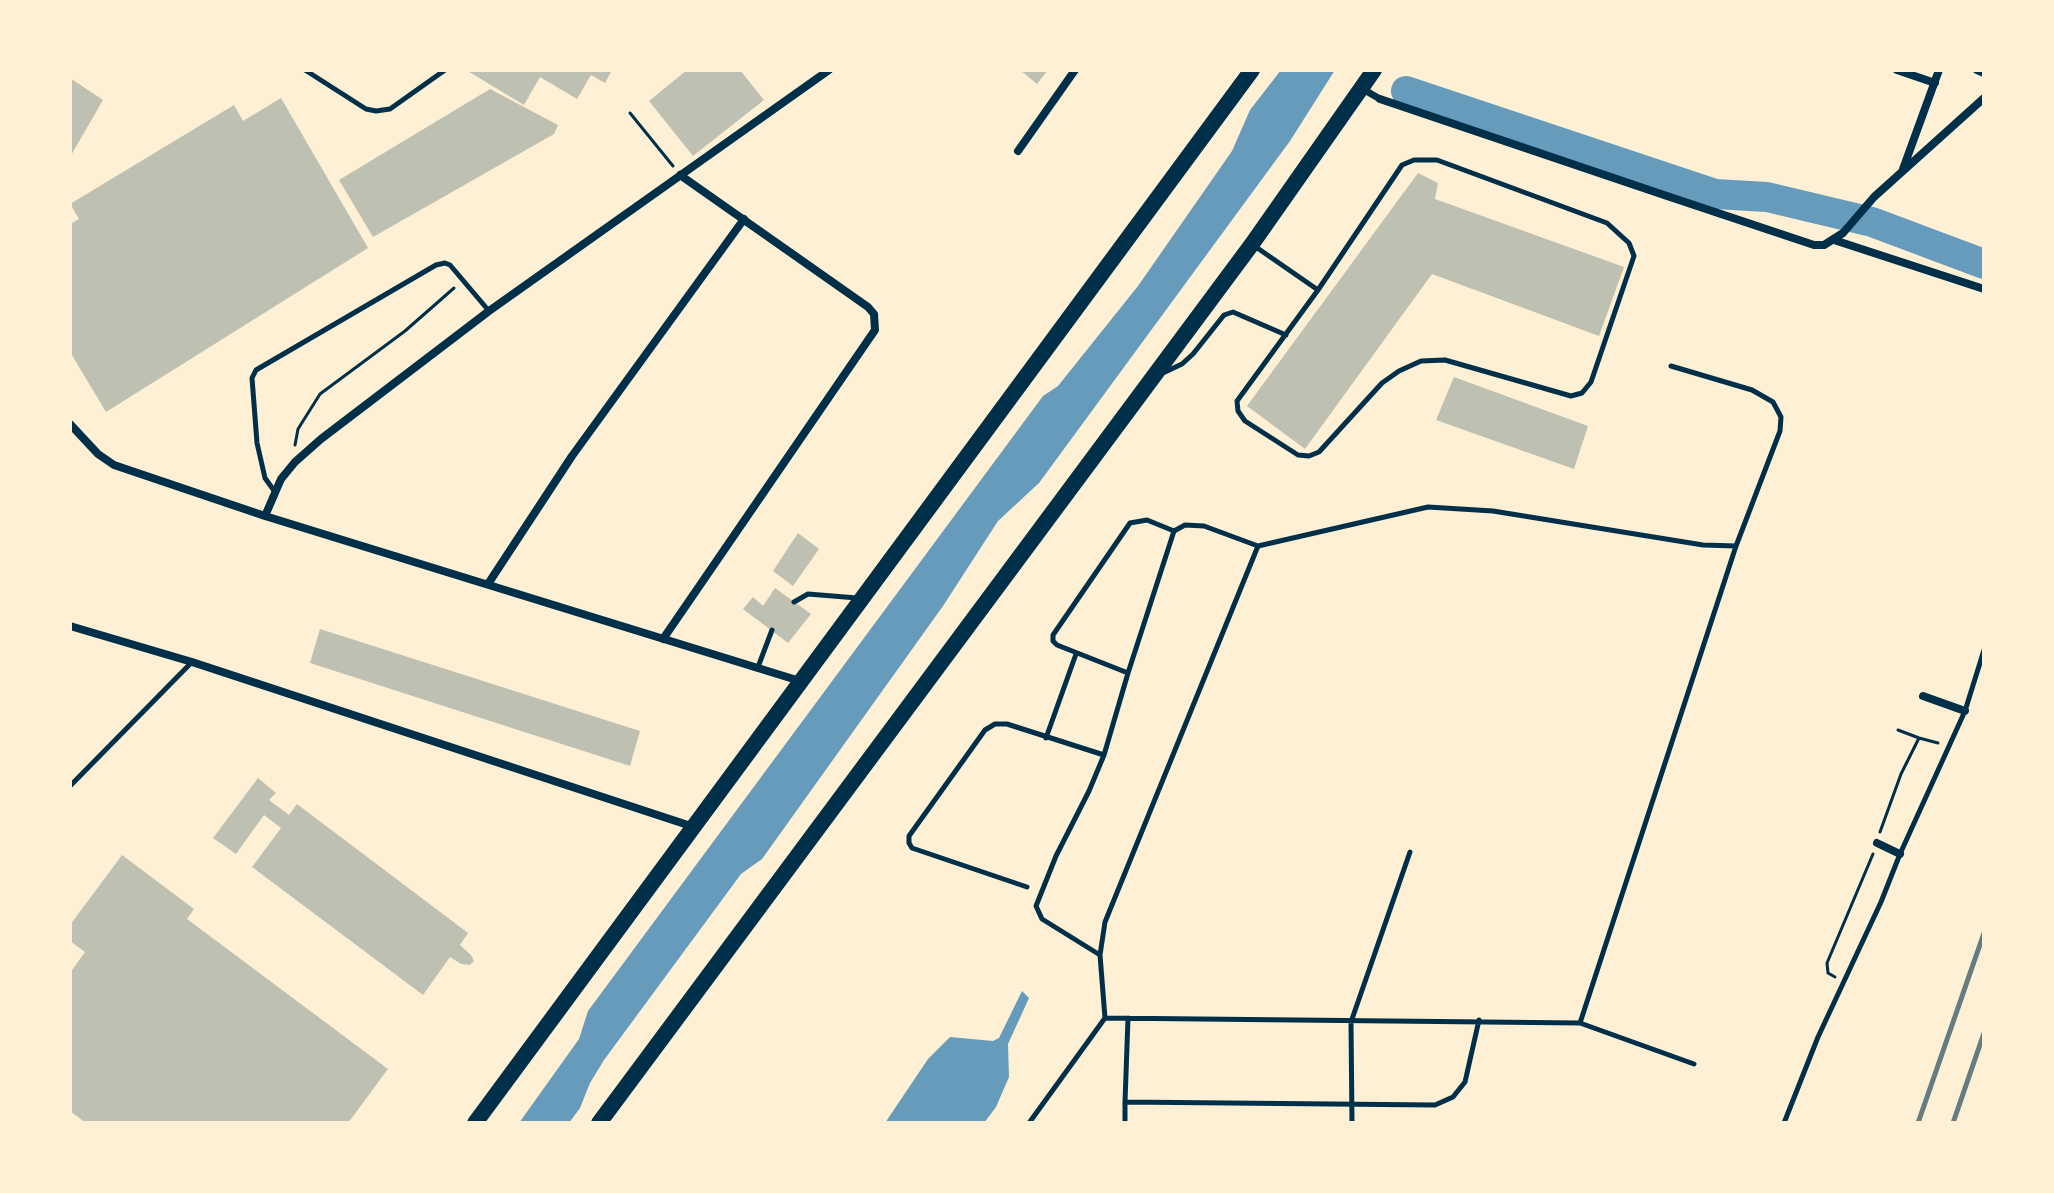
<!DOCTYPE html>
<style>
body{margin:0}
#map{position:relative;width:2054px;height:1193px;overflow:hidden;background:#fdf0d5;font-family:"DM Sans",sans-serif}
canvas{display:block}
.frame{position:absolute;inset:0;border:72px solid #fdf0d5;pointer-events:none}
</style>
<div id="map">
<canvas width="2054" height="1193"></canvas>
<div class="frame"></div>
</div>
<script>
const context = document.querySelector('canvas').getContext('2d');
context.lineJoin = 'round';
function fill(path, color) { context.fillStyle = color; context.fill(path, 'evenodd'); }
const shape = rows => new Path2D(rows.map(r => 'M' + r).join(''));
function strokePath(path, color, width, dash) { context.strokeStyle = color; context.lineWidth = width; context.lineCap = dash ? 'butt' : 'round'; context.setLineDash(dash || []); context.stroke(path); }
fill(shape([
 [1281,70,1335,70,1290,141,1039,483,998,521,943,606,762,859,741,874,604,1060,590,1083,580,1108,569,1123,519,1123,579,1039,588,1011,1043,396,1058,386,1138,286,1232,151,1250,110],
 [1022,991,1029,998,1008,1044,1009,1077,996,1107,984,1123,885,1123,928,1059,950,1037,993,1041,999,1038]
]), '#669bbc');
strokePath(shape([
 [1406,91,1715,194,1767,197,1872,222,1984,264]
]), '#669bbc', 30);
fill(shape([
 [466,70,612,70,605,83,591,75,577,99,540,77,524,105],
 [687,70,740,70,764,100,693,156,649,101],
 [1020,70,1048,70,1037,84],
 [70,78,103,100,70,157],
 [490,89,558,125,554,134,373,237,339,180],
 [281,98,368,248,106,412,70,352,70,224,79,219,70,204,234,105,243,121],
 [1418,173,1438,183,1435,199,1624,267,1599,336,1432,274,1305,449,1247,406],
 [1454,377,1588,426,1574,469,1436,420],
 [798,533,819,549,793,586,773,571],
 [775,588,811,614,788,643,743,609,753,597,763,606],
 [320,629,640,731,630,766,310,663],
 [258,778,276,793,269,800,289,815,297,804,468,933,460,945,471,955,474,961,470,965,461,964,450,957,423,995,252,867,281,828,264,815,236,854,213,838],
 [122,855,194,909,187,919,388,1069,348,1123,86,1123,70,1111,70,973,85,952,70,941,70,925]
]), '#bec0b2');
strokePath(shape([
 [630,113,673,166],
 [295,445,298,429,320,394,405,331,454,288],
 [1919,738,1938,743],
 [1880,832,1901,774,1919,738,1898,730],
 [1835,977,1828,973,1827,963,1873,854]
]), '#003049', 3);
strokePath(shape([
 [305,70,366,109,376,111,390,109,445,70],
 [1414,160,1437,160,1607,223,1629,243,1634,256,1591,382,1582,393,1571,396,1445,360,1421,361,1399,371,1382,383,1319,452,1309,456,1298,455,1245,421,1238,411,1237,401,1318,290,1402,165,1414,160],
 [1253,245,1318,290],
 [1165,372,1182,364,1193,354,1224,315,1233,312,1286,335],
 [275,492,265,478,257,443,252,378,256,370,436,265,445,263,450,265,489,311],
 [794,602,808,594,857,598],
 [758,667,772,630],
 [1128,673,1057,645,1053,641,1053,635,1130,523,1147,520,1174,531],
 [1046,738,1076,654],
 [70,786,191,663],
 [1027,887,912,848,909,843,909,836,985,730,995,724,1007,724,1104,755],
 [1100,955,1042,919,1036,906,1056,856,1089,791,1104,755,1128,673,1174,531,1185,525,1204,526,1258,546],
 [1105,1018,1580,1023,1694,1064],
 [1128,1018,1125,1102,1435,1105,1453,1097,1465,1082,1479,1020],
 [1580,1023,1736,546],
 [1125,1102,1125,1123],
 [1029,1123,1105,1018,1100,955,1105,922,1258,546,1428,507,1493,511,1703,545,1736,546,1780,431,1781,417,1773,402,1752,390,1671,366],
 [1352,1123,1351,1022,1410,852],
 [1784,1123,1818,1037,1881,902,1900,854,1965,711,1984,650]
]), '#003049', 5);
strokePath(shape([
 [1361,88,1380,99]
]), '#003049', 7);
strokePath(shape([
 [1897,70,1935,83],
 [1977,70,1984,73],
 [1380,99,1667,196,1814,245,1824,245,1843,233,1874,197,1984,98],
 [1018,151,1075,70],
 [1903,169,1939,70],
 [1834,240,1984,289],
 [70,424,98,454,114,465,265,516,800,681],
 [265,516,281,479,295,462,321,439,489,311,829,70],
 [488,584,572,456,744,219],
 [70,626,192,662,694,827],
 [663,639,875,330,874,314,868,307,680,175],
 [1923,696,1965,711],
 [1877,843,1900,854]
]), '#003049', 8);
strokePath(shape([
 [475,1123,1252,70],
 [599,1123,1252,244,1374,70]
]), '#003049', 16);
strokePath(shape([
 [1918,1123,1984,933],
 [1953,1123,1984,1033]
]), '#657d81', 5);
</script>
